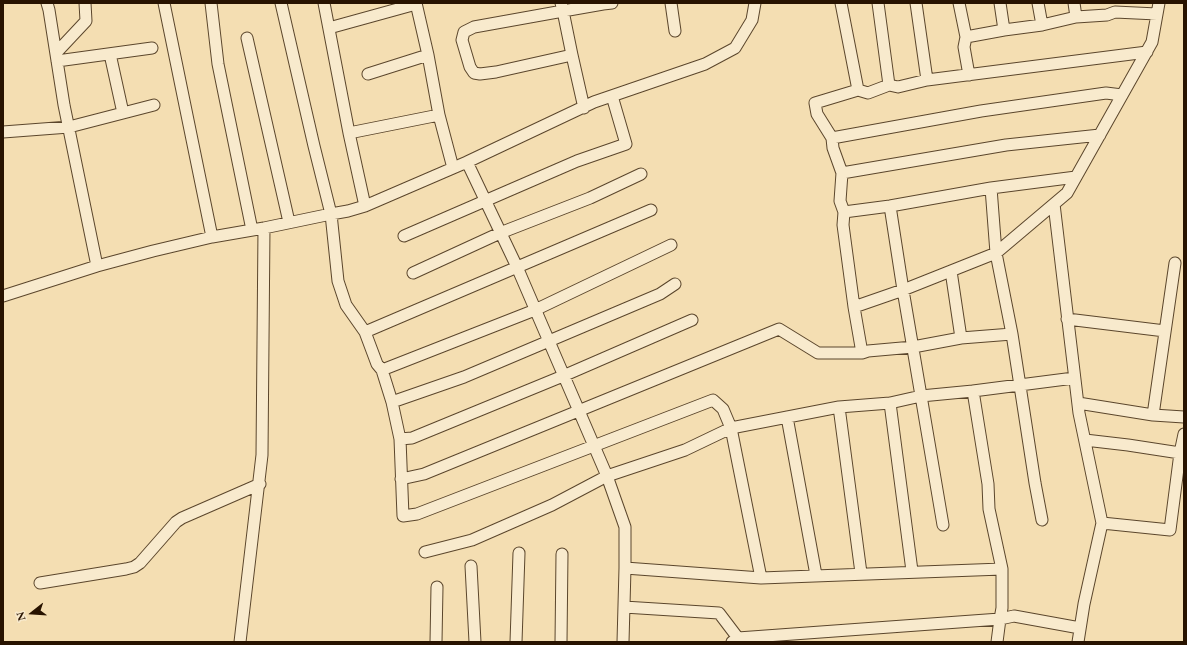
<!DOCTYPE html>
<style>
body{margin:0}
#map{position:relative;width:1187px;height:645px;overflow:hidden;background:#f4deb2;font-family:"EB Garamond",serif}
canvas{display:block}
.frame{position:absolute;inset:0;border:4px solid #281300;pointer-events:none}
.north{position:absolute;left:12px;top:593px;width:40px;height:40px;-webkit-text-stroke:3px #f8eacd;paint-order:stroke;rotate:253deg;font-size:11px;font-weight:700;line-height:16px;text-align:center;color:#281300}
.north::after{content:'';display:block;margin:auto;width:14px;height:18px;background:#281300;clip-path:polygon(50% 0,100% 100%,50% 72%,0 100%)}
</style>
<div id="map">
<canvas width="1187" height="645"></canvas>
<div class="frame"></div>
<div class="north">N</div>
</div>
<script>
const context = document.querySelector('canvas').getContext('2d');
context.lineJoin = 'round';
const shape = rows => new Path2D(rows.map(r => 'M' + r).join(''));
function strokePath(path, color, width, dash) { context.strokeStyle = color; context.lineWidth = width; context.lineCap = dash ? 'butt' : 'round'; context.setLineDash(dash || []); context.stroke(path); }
const street = shape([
 [47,3,49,10,64,105,97,266],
 [164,3,212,237],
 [211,3,218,64,252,230],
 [281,3,314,146,331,214,338,281,346,305,365,332,377,364,382,370,392,402,400,439,403,516,417,514,713,400,723,409,731,428,761,578,625,568],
 [324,3,349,133,365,206],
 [416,3,428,55,439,115],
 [561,3,563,11,572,55,496,72,480,74,474,73,470,67,462,40,464,32,474,27,563,11,603,4,612,3],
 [671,3,675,31],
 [841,3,858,90],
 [878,3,889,85],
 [916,3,927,80],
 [959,3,966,37,964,47,969,75],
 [1000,3,1004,30],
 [1038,3,1042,25],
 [1074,3,1076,17],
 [329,28,416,4],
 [966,37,1004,30,1042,25,1076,17,1107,15,1115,12,1157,14],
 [247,38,289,222],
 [56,53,86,21,85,3],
 [110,54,123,113],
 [572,55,584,108],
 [57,61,152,48],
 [368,74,428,55],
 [3,132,69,127,154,105],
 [349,133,439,115,453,168],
 [832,138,981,111,1106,93,1122,95],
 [467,162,517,267,607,476,625,527,625,568,623,642],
 [842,173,1006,145,1100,135],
 [991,188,996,253,1012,334,1035,483,1042,520],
 [1054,204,1079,413,1102,523,1084,604,1078,642],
 [890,206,903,290,943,525],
 [844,212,890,206,991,188,1076,177],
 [404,236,577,161,626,144,612,96],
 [951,271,961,338],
 [413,273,500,233,590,198,641,174],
 [3,296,97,266,153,251,212,237,264,228,331,214,348,211,365,206,467,162,594,102,705,64,735,48,752,20,755,3],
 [854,307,903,290,996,253,1067,193,1152,42,1159,3],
 [1067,319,1165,331],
 [365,332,651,210],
 [862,353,868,351,913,347,961,338,1012,334],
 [382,370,535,310,671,245],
 [973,391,988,484,989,509,1002,569,1002,608,1000,619,997,642],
 [392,402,464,377,660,294,675,284],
 [890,403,912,571],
 [1078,403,1153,415,1184,417],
 [839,407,861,573],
 [1153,415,1175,263],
 [787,417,816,575],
 [400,439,412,438,563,376,692,320],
 [1085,440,1128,445,1180,453],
 [401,479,424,474,779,329,818,353,862,353,854,307,843,225,844,212,840,201,842,173,833,148,832,138,817,114,815,103,858,90,868,93,889,85,898,87,927,80,1147,52],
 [1102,523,1170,530,1180,453,1184,434],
 [425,552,472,540,552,505,607,476,685,450,731,428,839,407,890,403,921,396,973,391,1074,378],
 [471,566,475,642],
 [761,578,1002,569],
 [40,583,126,569,134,567,140,563,176,522,182,518,260,484],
 [624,607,719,613,738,638],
 [240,642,262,455,264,228],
 [436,642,437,587],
 [516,642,519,553],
 [561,642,562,554],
 [732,642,738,638,1000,619,1014,616,1080,628]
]);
strokePath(street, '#5b462c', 13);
strokePath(street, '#f8eacd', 11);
</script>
